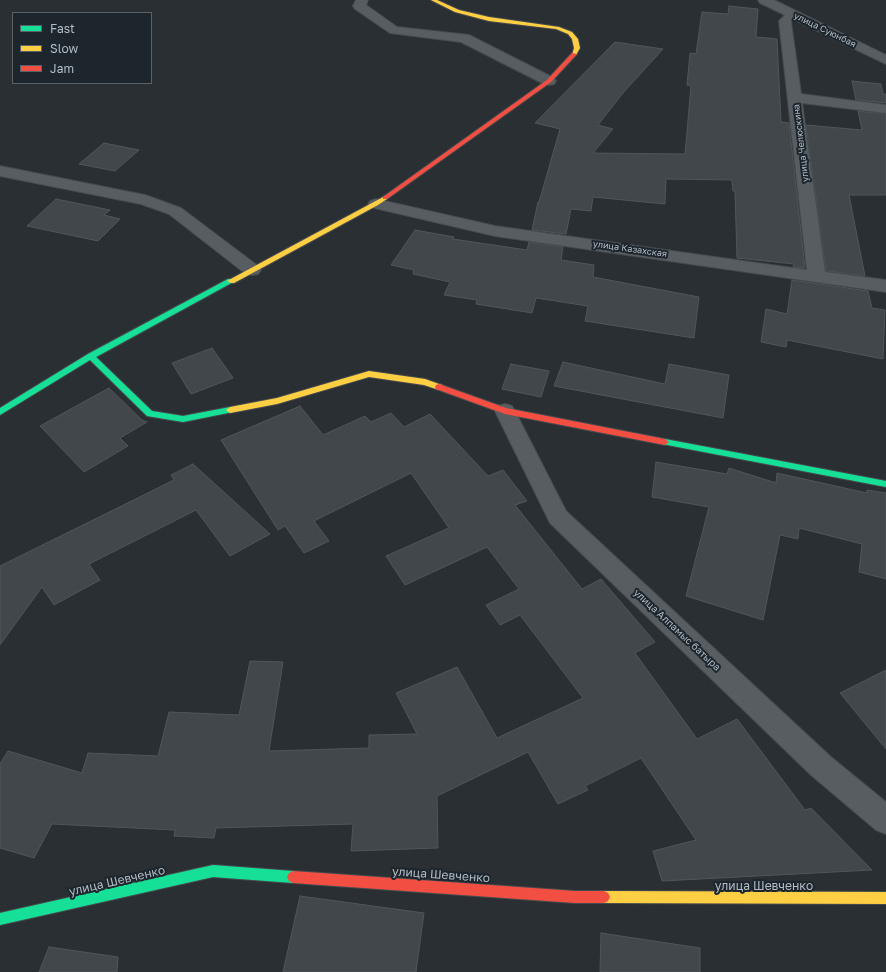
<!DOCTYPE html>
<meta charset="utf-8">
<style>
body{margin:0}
#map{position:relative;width:886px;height:972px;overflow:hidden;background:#292f33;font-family:"Golos Text",sans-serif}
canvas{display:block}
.legend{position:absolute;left:12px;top:12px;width:140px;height:72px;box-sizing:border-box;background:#1d262d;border:1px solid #596269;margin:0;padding:5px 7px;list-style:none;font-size:12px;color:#b2bcc4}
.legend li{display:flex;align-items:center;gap:8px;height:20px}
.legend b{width:20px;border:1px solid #596269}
</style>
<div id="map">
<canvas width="886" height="972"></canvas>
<ul class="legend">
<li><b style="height:5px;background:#16e098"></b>Fast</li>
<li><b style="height:5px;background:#ffcf43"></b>Slow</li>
<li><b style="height:5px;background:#f24e42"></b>Jam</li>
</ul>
</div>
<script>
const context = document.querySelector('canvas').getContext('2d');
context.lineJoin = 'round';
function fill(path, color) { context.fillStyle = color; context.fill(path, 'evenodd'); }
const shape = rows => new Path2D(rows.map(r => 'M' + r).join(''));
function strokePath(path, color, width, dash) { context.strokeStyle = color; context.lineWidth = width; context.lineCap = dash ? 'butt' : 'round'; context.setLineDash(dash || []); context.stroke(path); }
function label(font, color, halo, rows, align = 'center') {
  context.font = font + ' "Golos Text",sans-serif'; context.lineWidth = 4; context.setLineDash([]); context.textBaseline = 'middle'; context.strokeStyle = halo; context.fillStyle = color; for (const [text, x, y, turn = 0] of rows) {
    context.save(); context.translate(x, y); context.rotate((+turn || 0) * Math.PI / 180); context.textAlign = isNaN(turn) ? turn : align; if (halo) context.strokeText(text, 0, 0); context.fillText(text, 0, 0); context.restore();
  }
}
const building = shape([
 [729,6,758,9,756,37,777,39,781,122,789,123,805,268,793,267,794,264,737,258,735,191,733,191,732,180,666,179,665,204,593,197,591,211,571,209,566,234,532,230,538,202,539,202,560,129,535,123,615,42,663,49,623,93,598,125,613,129,593,153,685,154,691,86,687,85,690,53,696,54,702,12,728,14,729,6],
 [852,81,881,84,883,94,886,94,886,103,856,100,852,81],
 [858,111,886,114,886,195,849,195,865,276,826,271,806,125,862,130,858,111],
 [104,143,139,150,115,171,79,164,104,143],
 [56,199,110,210,104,215,120,219,98,241,27,226,56,199],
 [415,230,454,237,453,239,527,250,529,242,563,247,561,260,594,265,593,277,699,297,694,338,585,321,588,306,536,298,532,313,476,304,477,300,444,295,450,282,413,274,414,270,391,265,415,230],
 [792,280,868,291,872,308,885,310,883,359,787,340,786,347,761,342,766,309,787,314,792,280],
 [212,348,233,378,191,394,172,363,212,348],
 [563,362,665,384,669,364,729,375,723,418,554,386,563,362],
 [511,364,549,371,541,397,502,389,511,364],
 [109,388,142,420,147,422,120,438,128,446,84,472,40,426,109,388],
 [300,406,323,435,365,416,371,422,391,413,404,427,430,414,488,476,503,470,527,501,515,505,582,589,601,579,655,642,635,653,697,739,737,719,805,810,811,808,872,870,662,881,653,851,696,840,641,758,585,786,588,790,558,804,528,752,437,796,438,848,351,851,353,824,216,828,214,838,174,836,175,830,52,824,34,858,0,848,0,764,8,751,82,773,88,753,158,756,169,712,239,715,250,661,283,662,269,751,369,748,369,735,417,734,396,693,457,667,497,738,583,698,520,615,500,625,486,605,519,589,487,547,405,585,386,556,449,528,411,473,314,521,329,541,304,553,285,526,278,530,221,440,300,406],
 [656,462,727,474,729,468,776,483,777,473,867,493,867,490,886,493,886,579,859,572,862,544,799,528,798,539,780,535,763,620,686,596,709,507,652,497,656,462],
 [193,464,270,534,230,556,196,510,89,564,100,580,54,605,42,587,0,645,0,566,174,480,171,475,193,464],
 [886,670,886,749,840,693,886,670],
 [300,896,424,913,416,972,283,972,300,896],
 [601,933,700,948,700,972,600,972,601,933],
 [49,947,118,957,117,972,39,972,49,947]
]);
fill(building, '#42474b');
strokePath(building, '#50565b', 1);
const street = shape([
 [356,0,368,0,366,5,397,27,469,35,554,78,556,81,554,84,549,85,544,84,461,42,390,33,355,9,353,6,356,0],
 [758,0,774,0,886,55,886,64,795,20,791,22,801,94,886,105,886,113,802,103,825,272,886,280,886,292,495,236,370,207,368,204,370,201,376,199,495,226,807,270,779,21,785,15,760,3,758,0],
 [0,166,145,195,181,208,258,266,261,270,258,274,252,275,246,274,169,214,141,204,0,176,0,166],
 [505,404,512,406,515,411,566,511,831,757,886,802,886,834,876,830,811,775,550,523,495,411,498,406,505,404]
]);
const fast = shape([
 [228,279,231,279,235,281,96,357,152,411,183,416,230,407,234,410,233,412,183,422,147,416,90,360,0,415,0,408,88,354,228,279],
 [665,439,886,481,886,487,662,444,661,442,662,440,665,439],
 [213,865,293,871,297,873,299,877,297,881,293,883,213,877,0,925,0,913,213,865]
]);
const slow = shape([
 [431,0,437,0,459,10,489,17,559,27,572,32,578,39,580,48,576,55,572,55,574,48,572,39,568,34,556,29,489,21,455,12,431,0],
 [385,196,387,197,387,199,378,205,234,283,231,283,227,281,385,196],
 [369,371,425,379,442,385,443,387,439,390,424,385,369,377,277,404,230,413,226,410,230,407,277,398,369,371],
 [604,891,886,892,886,904,604,903,600,901,598,897,600,893,604,891]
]);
const jam = shape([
 [572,53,577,54,551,82,387,199,383,199,383,197,547,80,572,53],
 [439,384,506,408,665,439,669,442,665,445,505,414,436,389,435,387,436,385,439,384],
 [293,871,575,891,604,891,608,893,610,897,608,901,604,903,575,903,293,883,289,881,287,877,289,873,293,871]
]);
strokePath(street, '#464b4e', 2);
strokePath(fast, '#464b4e', 2);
strokePath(slow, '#464b4e', 2);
strokePath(jam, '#464b4e', 2);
fill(street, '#585d61');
fill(fast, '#16e098');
fill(slow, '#ffcf43');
fill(jam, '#f24e42');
label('9px', '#b2bcc4', '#1d262d', [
 ["улица Суюнбая",825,30,26],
 ["улица Челюскина",801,143,-97],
 ["улица Казахская",630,249,8]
]);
label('10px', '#b2bcc4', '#1d262d', [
 ["улица Алпамыс батыра",677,630,43]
]);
label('12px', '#b2bcc4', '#1d262d', [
 ["улица Шевченко",441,875,4],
 ["улица Шевченко",117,881,-13],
 ["улица Шевченко",764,886]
]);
</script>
